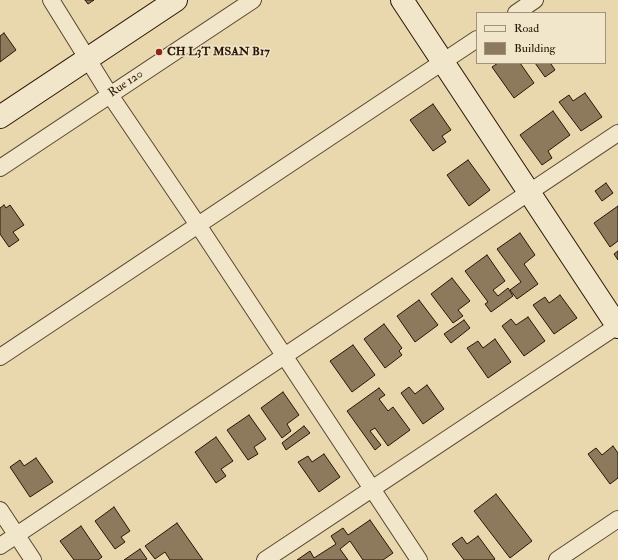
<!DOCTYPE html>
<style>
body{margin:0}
#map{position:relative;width:618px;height:560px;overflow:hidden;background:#e9d8ae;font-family:"IM FELL Double Pica",serif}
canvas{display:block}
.legend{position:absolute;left:476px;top:12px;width:130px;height:52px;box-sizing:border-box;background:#f1e6ca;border:1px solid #a1927b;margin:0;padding:5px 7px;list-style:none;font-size:12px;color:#291505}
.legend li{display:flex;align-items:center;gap:8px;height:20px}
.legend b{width:20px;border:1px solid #a1927b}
</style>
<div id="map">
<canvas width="618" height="560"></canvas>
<ul class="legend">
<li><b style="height:5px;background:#f1e6ca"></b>Road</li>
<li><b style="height:11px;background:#8d7a5d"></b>Building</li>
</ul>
</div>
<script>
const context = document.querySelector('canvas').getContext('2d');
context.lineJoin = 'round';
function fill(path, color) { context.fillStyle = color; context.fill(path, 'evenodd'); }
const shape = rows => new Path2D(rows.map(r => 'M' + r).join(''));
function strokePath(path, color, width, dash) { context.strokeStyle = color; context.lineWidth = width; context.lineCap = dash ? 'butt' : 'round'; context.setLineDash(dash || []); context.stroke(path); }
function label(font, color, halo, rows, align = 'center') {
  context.font = font + ' "IM FELL Double Pica",serif'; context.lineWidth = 3; context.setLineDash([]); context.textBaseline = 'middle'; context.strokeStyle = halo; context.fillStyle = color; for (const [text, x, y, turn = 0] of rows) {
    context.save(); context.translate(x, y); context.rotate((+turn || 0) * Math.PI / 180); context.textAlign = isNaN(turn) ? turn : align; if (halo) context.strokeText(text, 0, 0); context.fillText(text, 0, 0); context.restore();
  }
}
const building = shape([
 [85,0,94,0,88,4,85,0],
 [4,33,16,50,0,62,0,36,4,33],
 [498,63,520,63,534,83,514,98,492,67,498,63],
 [535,63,552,63,551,64,555,70,545,77,535,63],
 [585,93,602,117,581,131,559,102,569,95,573,101,585,93],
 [433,104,451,130,442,136,446,142,433,151,410,120,433,104],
 [553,111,570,135,548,151,552,158,542,165,520,135,553,111],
 [468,160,490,190,469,206,447,175,468,160],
 [606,183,613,193,602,201,595,191,606,183],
 [4,205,6,208,10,205,24,225,13,232,19,240,9,247,0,234,0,208,4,205],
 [618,206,618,241,610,247,594,223,618,206],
 [520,233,535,255,524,264,538,284,517,299,510,290,521,282,497,249,520,233],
 [618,251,618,260,614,254,618,251],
 [487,255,505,281,493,290,498,296,508,288,513,296,491,312,485,304,488,302,465,271,487,255],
 [452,278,470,301,458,310,463,316,453,323,431,294,452,278],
 [560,295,577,318,554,334,533,305,545,297,549,303,560,295],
 [419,300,438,325,415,342,397,316,419,300],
 [528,317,545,341,524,356,502,326,511,319,516,325,528,317],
 [464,320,470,328,451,343,444,334,464,320],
 [384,324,402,348,399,351,402,355,385,368,364,339,384,324],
 [495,339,511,362,488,378,467,348,478,341,483,348,495,339],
 [353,345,375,375,352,392,330,361,353,345],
 [427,385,444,409,423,424,401,393,409,387,415,394,427,385],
 [379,388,385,395,379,399,388,411,393,407,410,430,388,446,375,428,370,431,381,445,375,450,347,411,379,388],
 [283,392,299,415,287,424,291,431,282,438,261,408,283,392],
 [249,415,266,439,254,447,258,454,248,460,227,430,249,415],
 [304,426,310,433,286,450,282,443,304,426],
 [216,437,233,461,221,469,226,476,216,483,195,452,216,437],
 [613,446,618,453,618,478,610,484,588,454,596,448,602,455,613,446],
 [324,454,340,477,319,492,298,462,308,456,312,462,324,454],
 [36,458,53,482,30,497,10,467,20,460,24,466,36,458],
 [496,494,532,541,510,558,474,511,496,494],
 [114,507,130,531,121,537,125,542,115,549,95,521,114,507],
 [370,520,393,553,383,560,363,560,350,541,340,549,348,560,297,560,310,551,314,558,336,544,331,536,343,528,348,535,370,520],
 [177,523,203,560,170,560,165,552,155,559,145,546,177,523],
 [81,526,102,557,98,560,74,560,60,541,81,526],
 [478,536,495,559,494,560,464,560,452,544,462,537,467,544,478,536],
 [140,549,147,559,145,560,124,560,140,549]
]);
fill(building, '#8d7a5d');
strokePath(building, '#291505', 1);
const street = shape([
 [51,0,110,95,198,225,419,560],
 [516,13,535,0],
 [0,168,253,0],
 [0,357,477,39],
 [0,510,33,560],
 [0,546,618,133],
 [265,560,617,326],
 [557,560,618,519]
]);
const secondary = shape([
 [402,0,618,327],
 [0,117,176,0]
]);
strokePath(street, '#59462f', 18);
strokePath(secondary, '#291505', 24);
strokePath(street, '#f1e6ca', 16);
strokePath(secondary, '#f1e6ca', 22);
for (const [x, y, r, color] of [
 [159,52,4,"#8f2418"]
]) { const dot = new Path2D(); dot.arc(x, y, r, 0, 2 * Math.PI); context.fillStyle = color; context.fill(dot); strokePath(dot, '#f1e6ca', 1.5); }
label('bold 12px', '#291505', '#f1e6ca', [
 ["CH L3T MSAN B17",167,52]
], 'left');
label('12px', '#291505', '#f1e6ca', [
 ["Rue 120",126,84,-34]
]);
</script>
